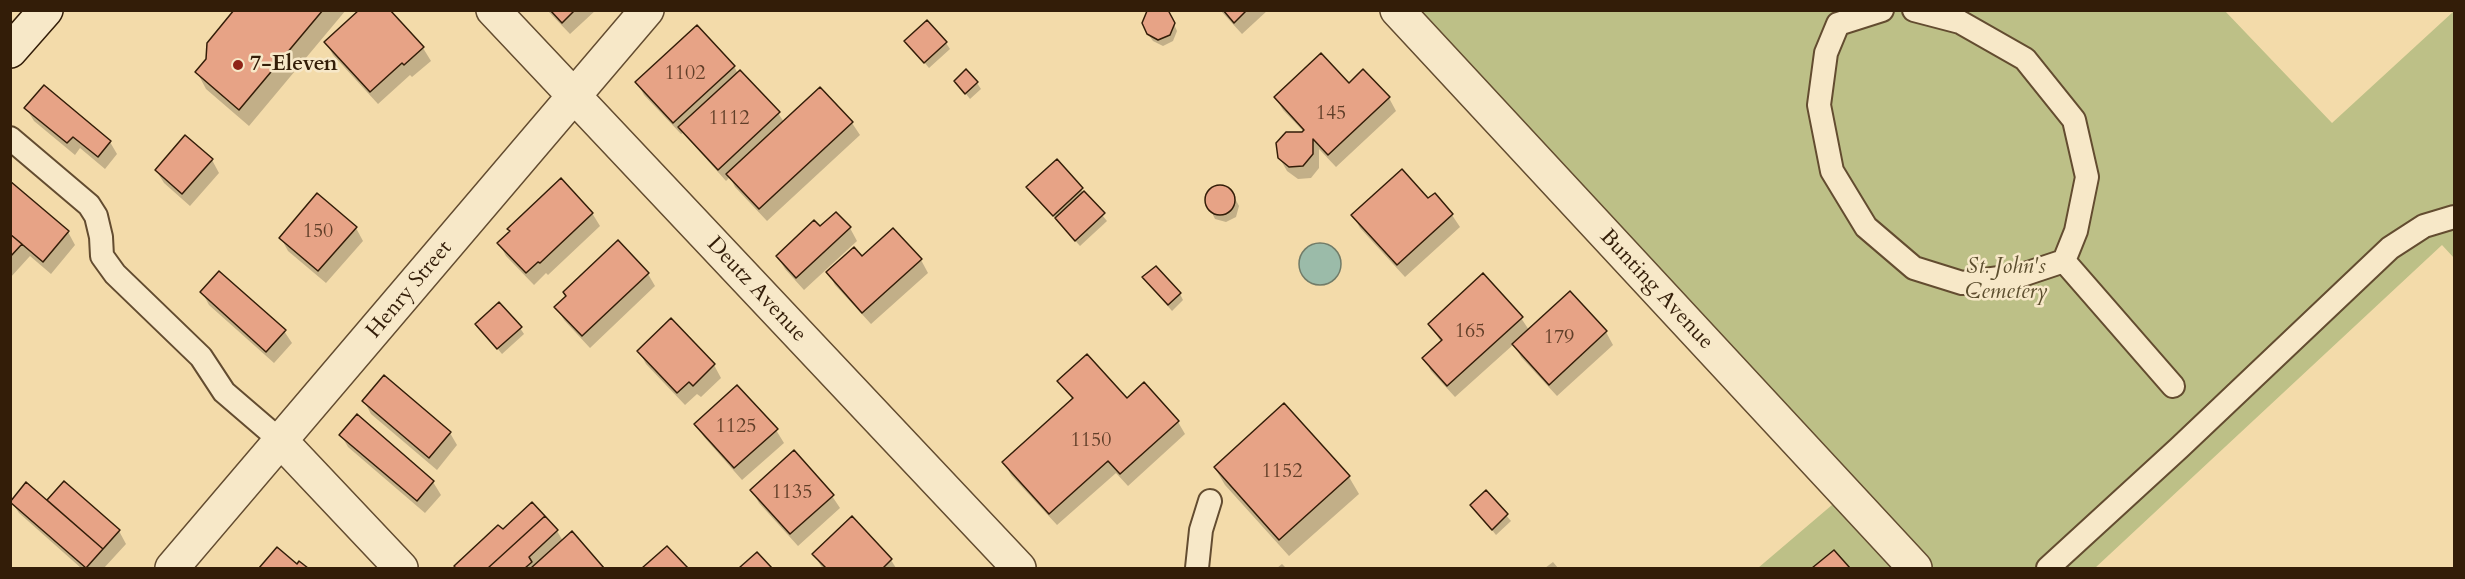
<!DOCTYPE html>
<style>
body{margin:0}
#map{position:relative;width:2465px;height:579px;overflow:hidden;background:#f3dbaa;font-family:Cardo,serif}
canvas{display:block}
.frame{position:absolute;inset:0;border:12px solid #331d08;pointer-events:none}
</style>
<div id="map">
<canvas width="2465" height="579"></canvas>
<div class="frame"></div>
</div>
<script>
const context = document.querySelector('canvas').getContext('2d');
context.lineJoin = 'round';
function fill(path, color) { context.fillStyle = color; context.fill(path, 'evenodd'); }
const shape = rows => new Path2D(rows.map(r => 'M' + r).join(''));
function strokePath(path, color, width, dash) { context.strokeStyle = color; context.lineWidth = width; context.lineCap = dash ? 'butt' : 'round'; context.setLineDash(dash || []); context.stroke(path); }
function label(font, color, halo, rows, align = 'center') {
  context.font = font + ' Cardo,serif'; context.lineWidth = 5; context.setLineDash([]); context.textBaseline = 'middle'; context.strokeStyle = halo; context.fillStyle = color; for (const [text, x, y, turn = 0] of rows) {
    context.save(); context.translate(x, y); context.rotate((+turn || 0) * Math.PI / 180); context.textAlign = isNaN(turn) ? turn : align; if (halo) context.strokeText(text, 0, 0); context.fillText(text, 0, 0); context.restore();
  }
}
fill(shape([
 [1386,11,2225,11,2332,123,2454,11,2454,258,2442,245,2095,568,1758,568,1839,499]
]), '#bdc087');
const water = shape([
 '1299 264a21 21 0 1 1 42 0a21 21 0 1 1-42 0Z'
]);
fill(water, '#9bbba9');
strokePath(water, '#717c69', 1.5);
fill(shape([
 [236,10,346,10,249,126,206,89,197,72,207,59],
 [388,10,423,48,431,61,412,77,410,75,378,104,333,55,326,42],
 [547,10,596,10,570,34],
 [1153,10,1169,13,1177,31,1173,41,1163,46,1153,41,1148,34,1148,12],
 [1220,10,1268,10,1242,34],
 [2261,10,2355,10,2262,12],
 [906,41,946,43,950,49,929,68],
 [734,66,738,74,778,113,784,122,852,123,860,135,767,221,735,187,730,177,726,181,683,133,681,134,644,95,637,82],
 [956,81,977,83,981,89,970,99],
 [1276,98,1389,98,1396,111,1336,167,1319,149,1319,168,1311,178,1298,179,1287,171,1279,157,1305,133,1283,110],
 [26,108,110,142,117,154,105,169,80,148,75,155,34,121],
 [186,137,212,160,219,173,190,206,164,183,156,170],
 [1057,161,1107,221,1080,246,1032,193],
 [10,183,68,232,75,245,51,274,30,256,10,278],
 [1219,186,1230,189,1239,206,1236,217,1226,222,1215,219,1206,201,1209,191],
 [1435,195,1452,215,1460,227,1405,277,1360,228,1353,215,1428,200],
 [592,213,600,226,548,275,546,273,534,285,506,256,499,243],
 [836,214,850,228,857,241,804,290,785,269,778,257,820,228],
 [356,228,363,241,326,283,288,251,281,238],
 [893,230,921,260,928,273,871,324,835,285,828,272,862,258],
 [648,274,655,286,590,348,564,320,556,307],
 [1144,278,1180,294,1183,300,1172,311],
 [202,292,284,331,292,343,274,363,209,305],
 [1570,293,1606,332,1613,345,1557,396,1521,357,1514,344,1455,397,1431,371,1424,358,1441,342,1430,324,1521,318,1529,330],
 [477,324,520,328,524,334,502,354],
 [639,351,714,365,721,378,701,397,697,394,685,405,646,364],
 [1059,381,1178,422,1185,434,1128,486,1116,473,1057,525,1011,475,1004,462,1073,400],
 [364,401,450,433,457,445,437,470,371,414],
 [357,417,433,482,441,495,425,513,348,447,341,435],
 [696,425,776,430,784,443,742,480,704,437],
 [1215,468,1349,477,1359,494,1289,556,1225,485],
 [64,483,119,531,126,544,104,568,81,568,19,513,11,501,47,502],
 [752,490,832,496,840,508,798,546,759,503],
 [1486,492,1511,521,1496,535,1472,505],
 [852,518,891,560,896,568,823,568,821,566,814,554],
 [557,531,563,541,572,533,605,568,457,568,456,566],
 [667,548,686,568,644,568],
 [278,549,297,566,299,563,305,568,261,568],
 [1553,562,1558,568,1545,568],
 [1282,564,1286,568,1277,568]
]), '#0003');
const building = shape([
 [234,10,323,10,239,110,195,72,206,59,207,43,234,10],
 [359,10,390,10,424,47,404,65,402,63,370,92,324,42,359,10],
 [550,10,575,10,562,23,550,10],
 [1168,10,1175,23,1170,35,1158,40,1147,34,1142,23,1147,11,1168,10],
 [1223,10,1247,10,1234,23,1223,10],
 [927,20,947,42,924,63,904,41,927,20],
 [697,25,735,66,673,123,635,82,697,25],
 [1321,53,1349,83,1363,69,1390,97,1328,155,1313,139,1313,154,1303,166,1289,167,1278,158,1276,143,1286,132,1302,132,1304,130,1274,97,1321,53],
 [966,69,978,82,965,94,954,81,966,69],
 [740,70,780,112,718,170,678,127,740,70],
 [44,85,111,141,98,157,73,137,67,143,24,108,44,85],
 [820,87,853,122,759,209,726,174,820,87],
 [185,135,213,159,182,194,155,170,185,135],
 [1057,159,1083,188,1053,216,1026,187,1057,159],
 [1402,169,1428,198,1435,193,1453,214,1397,265,1351,215,1402,169],
 [561,178,593,213,540,263,538,262,526,273,497,243,510,231,507,229,561,178],
 [10,181,69,231,43,262,10,234,10,181],
 '1205 200a15 15 0 1 1 30 0a15 15 0 1 1-30 0Z',
 [1084,191,1105,213,1075,241,1055,218,1084,191],
 [317,193,357,227,318,271,279,238,317,193],
 [836,212,851,227,796,278,776,256,814,220,820,226,836,212],
 [893,228,922,259,862,313,826,272,854,247,862,256,893,228],
 [10,234,22,244,10,257,10,234],
 [618,240,649,273,582,336,554,307,566,296,563,292,618,240],
 [1156,266,1181,293,1168,305,1142,277,1156,266],
 [219,271,286,330,266,352,200,292,219,271],
 [1483,273,1523,317,1447,386,1422,358,1442,340,1428,324,1483,273],
 [1570,291,1607,331,1549,385,1512,344,1570,291],
 [499,302,522,327,497,349,475,324,499,302],
 [671,318,715,364,693,386,689,382,677,393,637,351,671,318],
 [1087,354,1127,398,1144,382,1179,421,1120,474,1108,461,1049,514,1002,462,1073,398,1057,381,1087,354],
 [384,375,451,432,429,458,362,401,384,375],
 [737,385,778,429,734,468,694,424,737,385],
 [1284,403,1350,476,1279,540,1214,467,1284,403],
 [357,414,434,481,417,501,339,435,357,414],
 [794,450,834,495,790,534,750,490,794,450],
 [64,481,120,530,103,549,47,500,64,481],
 [26,482,103,549,86,568,10,502,26,482],
 [1486,490,1508,514,1492,530,1470,505,1486,490],
 [532,502,545,516,488,568,456,568,454,566,498,525,503,529,532,502],
 [545,516,558,530,529,557,532,562,525,568,488,568,545,516],
 [852,516,892,559,883,568,826,568,812,554,852,516],
 [572,531,604,568,531,568,572,531],
 [667,546,688,568,642,568,667,546],
 [277,547,297,564,299,561,308,568,259,568,277,547],
 [1834,550,1850,568,1812,568,1834,550],
 [757,552,772,568,739,568,757,552]
]);
fill(building, '#e7a386');
strokePath(building, '#331d08', 1.5);
const lane = shape([
 [1838,24,1826,53,1819,105,1832,171,1866,227,1914,268,1962,283,2022,275,2064,261,2076,231,2087,177,2074,120,2025,59,1960,22,1914,10],
 [1838,24,1882,10],
 [10,138,89,205,96,216,101,237,102,256,115,274,201,357,224,392,281,441],
 [2064,261,2173,386],
 [1197,568,1201,530,1210,501],
 [2048,568,2179,448,2390,248,2424,226,2454,217]
]);
const street = shape([
 [493,10,1019,568],
 [1397,10,1915,568],
 [281,441,401,568],
 [172,568,647,10]
]);
const secondary = shape([
 [10,51,46,10]
]);
strokePath(lane, '#634c30', 26);
strokePath(street, '#634c30', 36);
strokePath(secondary, '#331d08', 36);
strokePath(lane, '#f7e8c8', 22);
strokePath(street, '#f7e8c8', 33);
strokePath(secondary, '#f7e8c8', 33);
for (const [x, y, r, color] of [
 [238,65,6,"#8f2418"]
]) { const dot = new Path2D(); dot.arc(x, y, r, 0, 2 * Math.PI); context.fillStyle = color; context.fill(dot); strokePath(dot, '#f7e8c8', 2); }
label('20px', '#603e28', null, [
 ["1102",685,74],
 ["145",1331,114],
 ["1112",729,119],
 ["150",318,232],
 ["165",1470,332],
 ["179",1559,338],
 ["1125",736,427],
 ["1150",1091,441],
 ["1152",1282,472],
 ["1135",792,493]
]);
label('bold 22px', '#331d08', '#f7e8c8', [
 ["7-Eleven",250,65]
], 'left');
label('italic 22px', '#5c4e2e', '#f7e8c8', [
 ["St. John's",2006,268],
 ["Cemetery",2006,293]
]);
label('22px', '#331d08', '#f7e8c8', [
 ["Henry Street",410,290,-50],
 ["Deutz Avenue",756,290,47],
 ["Bunting Avenue",1656,290,47]
]);
</script>
